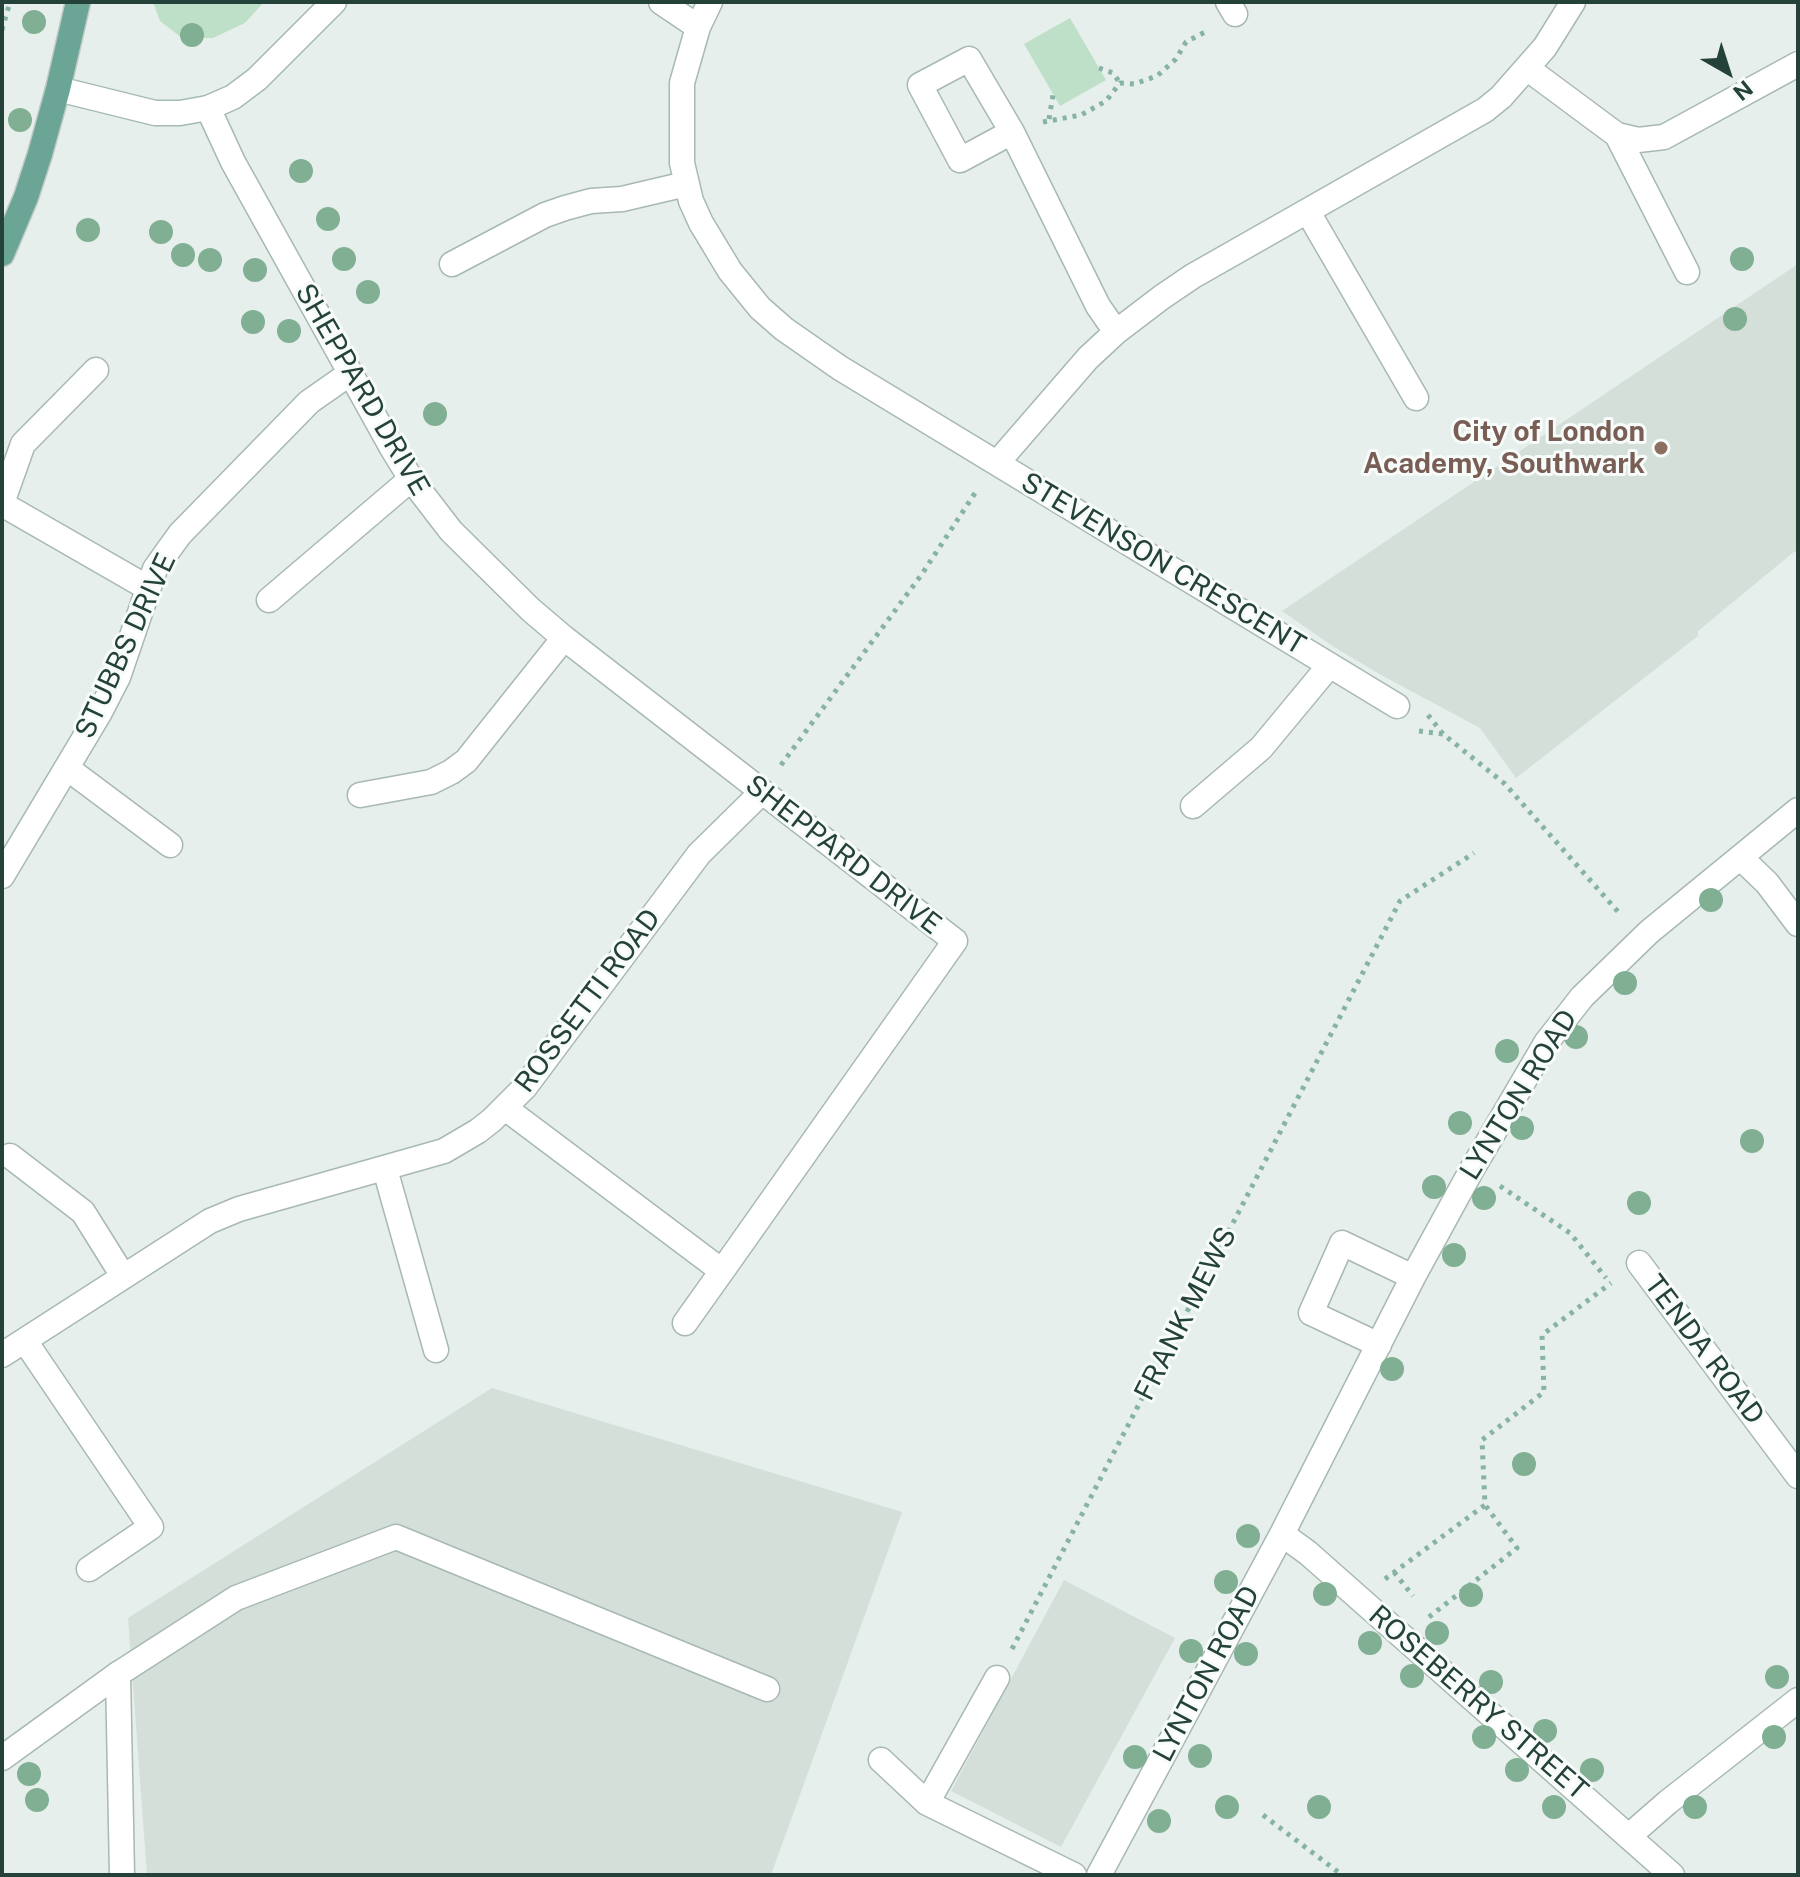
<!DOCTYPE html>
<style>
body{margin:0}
#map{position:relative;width:1800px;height:1877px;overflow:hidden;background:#e6efeb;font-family:"Public Sans",sans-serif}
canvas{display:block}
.frame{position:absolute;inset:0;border:4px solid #24423a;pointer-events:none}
.north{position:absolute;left:1688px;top:32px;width:80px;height:80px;-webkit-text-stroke:6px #f7fbf9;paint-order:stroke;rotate:141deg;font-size:22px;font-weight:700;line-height:32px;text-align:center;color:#24423a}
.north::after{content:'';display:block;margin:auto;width:28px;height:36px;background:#24423a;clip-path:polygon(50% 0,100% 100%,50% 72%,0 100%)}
</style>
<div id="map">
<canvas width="1800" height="1877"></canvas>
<div class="frame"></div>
<div class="north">N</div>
</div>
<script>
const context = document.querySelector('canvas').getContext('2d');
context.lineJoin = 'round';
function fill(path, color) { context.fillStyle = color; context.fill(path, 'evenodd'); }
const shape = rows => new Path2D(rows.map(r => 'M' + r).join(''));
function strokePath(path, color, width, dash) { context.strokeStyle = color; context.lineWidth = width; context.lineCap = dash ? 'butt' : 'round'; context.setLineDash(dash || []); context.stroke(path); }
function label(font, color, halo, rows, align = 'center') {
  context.font = font + ' "Public Sans",sans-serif'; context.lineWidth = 6; context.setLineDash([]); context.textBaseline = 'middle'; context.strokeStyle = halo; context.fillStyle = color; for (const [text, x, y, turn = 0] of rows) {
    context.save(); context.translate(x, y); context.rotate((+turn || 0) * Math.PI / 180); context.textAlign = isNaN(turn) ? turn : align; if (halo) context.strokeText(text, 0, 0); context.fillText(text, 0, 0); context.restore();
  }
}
fill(shape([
 [1798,264,1798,554,1795,551,1698,631,1698,636,1516,778,1480,728,1381,675,1334,647,1282,611],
 [492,1388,902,1512,771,1875,147,1875,128,1618],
 [1064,1580,1175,1638,1061,1847,951,1791]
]), '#d4dfda');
fill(shape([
 [153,2,264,2,245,23,213,38,182,38,160,21],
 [1070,18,1106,80,1060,106,1024,44]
]), '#bfe0c8');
const lane = shape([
 [2,503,23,444,96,370],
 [2,504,148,588],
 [269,600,411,479],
 [67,768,170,845],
 [2,1758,118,1674,236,1598,396,1537,767,1689]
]);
const street = shape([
 [661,2,698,27],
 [710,2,698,27,682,83,682,163,691,201,701,223,730,271,760,308,784,329,840,368,1397,706],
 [1228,2,1235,14],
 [1528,69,1617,135,1687,272],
 [208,108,233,162,392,448,411,479,451,531,531,610,564,638,955,941,722,1271,505,1108],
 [1012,132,960,160,920,85,969,59,1012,132,1098,306,1116,332],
 [1617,135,1638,140,1664,137,1798,64],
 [1308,212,1416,398],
 [452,264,545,215,565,208,591,201,622,199,686,184],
 [997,463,1088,358,1116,332,1162,297,1193,276,1485,110,1501,97,1545,47,1573,2],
 [360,795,431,782,451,772,466,761,564,638],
 [1193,806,1261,748,1329,666],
 [1741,858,1767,883,1798,924],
 [2,876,100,712,118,677,155,569,167,552,180,534,309,402,349,374],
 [10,1156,83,1212,123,1276],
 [385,1169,436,1350],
 [1639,1263,1798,1476],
 [685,1323,722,1271],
 [25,1341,151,1527,89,1569],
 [1379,1345,1311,1313,1342,1243,1413,1277],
 [2,1355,210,1221,239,1209,444,1151,478,1131,492,1120,525,1087,699,854,762,792],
 [1282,1534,1308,1553,1672,1875],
 [118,1674,122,1875],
 [997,1678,927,1803,1074,1875],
 [881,1760,927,1803],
 [1629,1836,1668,1802,1798,1700],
 [1099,1875,1282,1534,1413,1277,1471,1171,1546,1043,1582,997,1649,932,1798,810]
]);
const secondary = shape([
 [58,89,155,113,180,113,208,108,233,97,257,79,334,2]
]);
const primary = shape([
 [2,254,26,197,40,154,58,89,78,2]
]);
strokePath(lane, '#a8b8b2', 27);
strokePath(street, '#a8b8b2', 27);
strokePath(secondary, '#a4bbb3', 27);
strokePath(primary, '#c2cac8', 27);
strokePath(shape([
 [2,30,10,2],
 [1099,68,1113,73,1120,83],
 [1049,119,1053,95],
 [1043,122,1081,115,1106,101,1120,83,1134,84,1157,76,1176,59,1186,42,1207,31],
 [1428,715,1443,734,1505,784,1620,914],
 [1419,731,1443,734],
 [781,765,922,574,977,490],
 [1500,1186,1570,1233,1606,1278],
 [1394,1572,1413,1596],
 [1385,1579,1485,1505,1482,1440,1544,1392,1542,1335,1611,1283],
 [1429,1617,1517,1548,1485,1505],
 [1012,1649,1400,901,1474,853],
 [1263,1815,1342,1875]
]), '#86b3a5', 5, [4, 6]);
strokePath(lane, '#fff', 24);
strokePath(street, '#fff', 24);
strokePath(secondary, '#fff', 24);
strokePath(primary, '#6aa596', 24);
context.fillStyle = '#80af93';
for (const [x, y] of [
 [34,22],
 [192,35],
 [20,120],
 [301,171],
 [328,219],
 [88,230],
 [161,232],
 [183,255],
 [344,259],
 [1742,259],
 [210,260],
 [255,270],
 [368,292],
 [1735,319],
 [253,322],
 [289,331],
 [435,414],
 [1711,900],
 [1625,983],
 [1576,1037],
 [1507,1051],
 [1460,1123],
 [1522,1128],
 [1752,1141],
 [1434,1187],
 [1484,1198],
 [1639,1203],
 [1454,1255],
 [1392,1369],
 [1524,1464],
 [1248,1536],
 [1226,1582],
 [1325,1594],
 [1471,1595],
 [1437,1633],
 [1370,1643],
 [1191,1651],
 [1246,1654],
 [1412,1676],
 [1777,1677],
 [1491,1682],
 [1545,1731],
 [1484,1737],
 [1774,1737],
 [1200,1756],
 [1135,1757],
 [1517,1770],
 [1592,1770],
 [29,1774],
 [37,1800],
 [1227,1807],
 [1319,1807],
 [1554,1807],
 [1695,1807],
 [1159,1821]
]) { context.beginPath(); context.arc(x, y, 12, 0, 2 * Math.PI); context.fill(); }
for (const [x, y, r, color] of [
 [1661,448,8,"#8d6e63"]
]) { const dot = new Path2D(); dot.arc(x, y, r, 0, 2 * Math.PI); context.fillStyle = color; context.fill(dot); strokePath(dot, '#f7fbf9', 3); }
label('28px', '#24423a', '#f7fbf9', [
 ["SHEPPARD DRIVE",362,390,60],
 ["STEVENSON CRESCENT",1163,564,31],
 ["STUBBS DRIVE",126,646,-65],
 ["SHEPPARD DRIVE",843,855,38],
 ["ROSSETTI ROAD",588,1001,-53],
 ["LYNTON ROAD",1519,1095,-58],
 ["FRANK MEWS",1186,1314,-63],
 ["TENDA ROAD",1704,1350,53],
 ["LYNTON ROAD",1207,1674,-62],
 ["ROSEBERRY STREET",1478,1703,41]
]);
label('bold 28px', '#785e54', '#f7fbf9', [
 ["City of London",1645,432],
 ["Academy, Southwark",1645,464]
], 'right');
</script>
